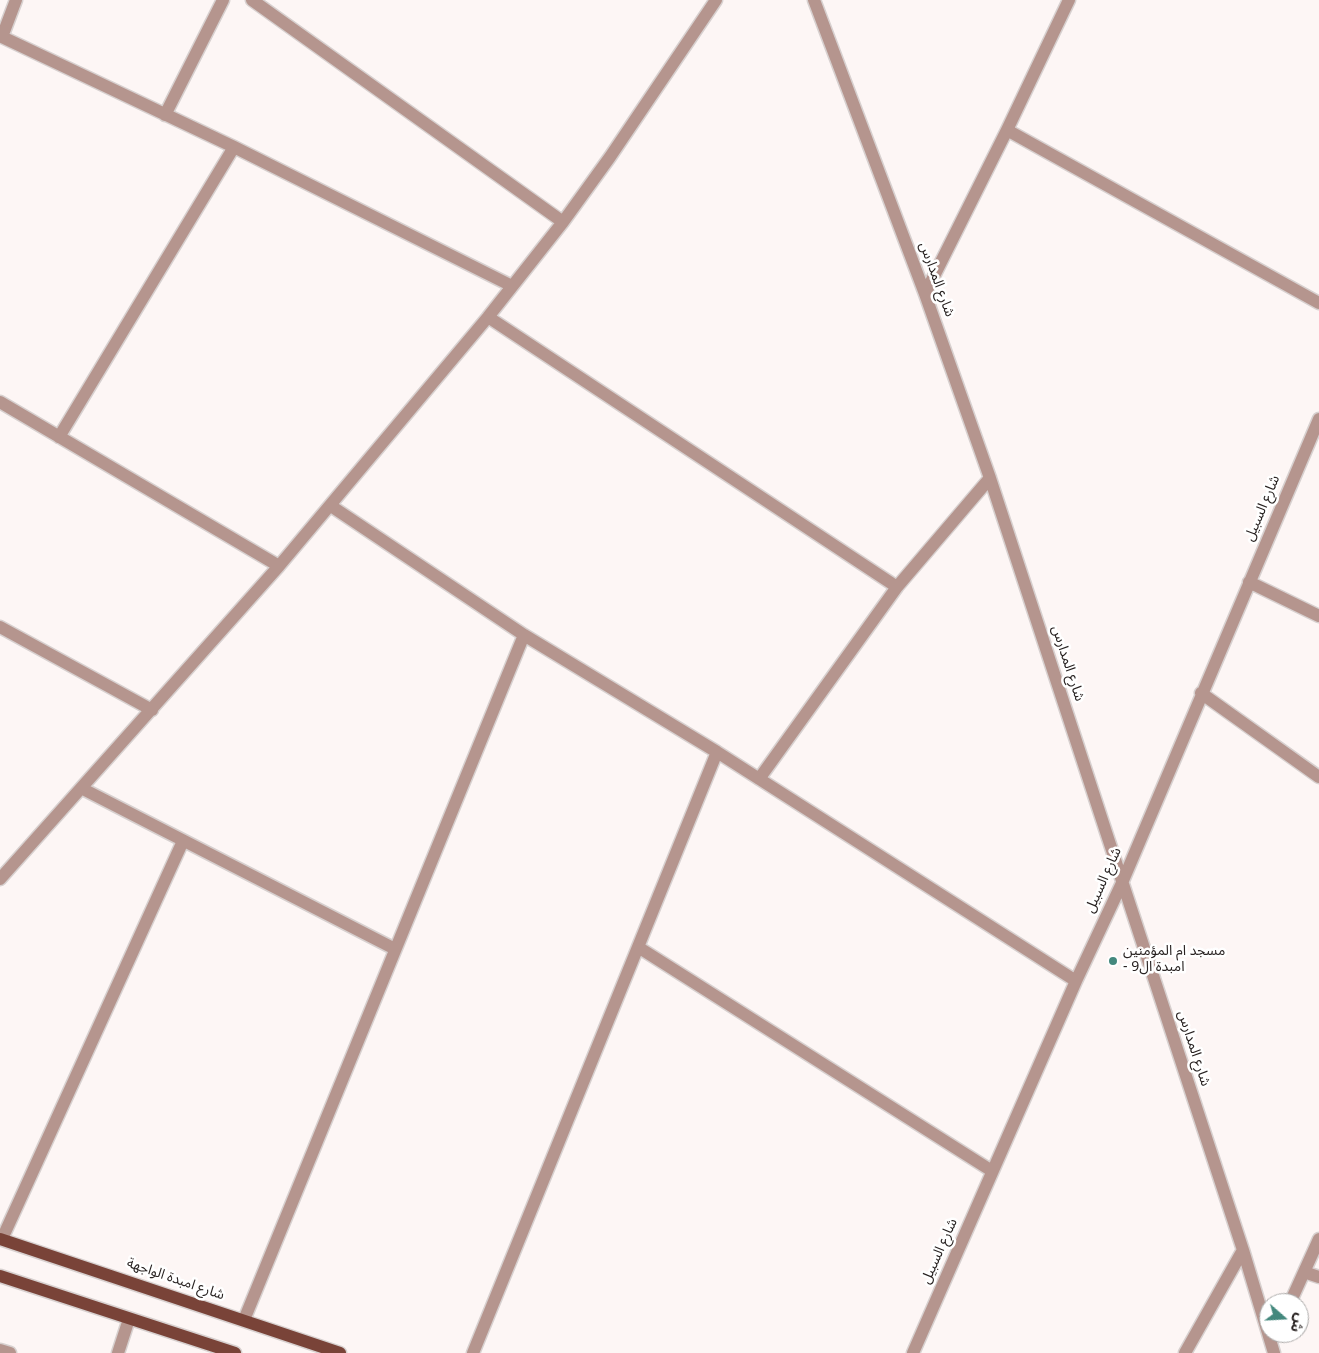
<!DOCTYPE html>
<meta charset="utf-8">
<style>
body{margin:0}
#map{position:relative;width:1319px;height:1353px;overflow:hidden;background:#fdf6f5;font-family:Georgia,"Noto Sans Arabic",serif}
canvas{display:block}
.north{position:absolute;left:1259px;top:1293px;width:50px;height:50px;box-sizing:border-box;background:#fff;border:1px solid #a9a7a6;border-radius:50%;rotate:109deg;font-size:14px;font-weight:700;line-height:20px;text-align:center;color:#282221}
.north::after{content:'';display:block;margin:auto;width:18px;height:22px;background:#43887d;clip-path:polygon(50% 0,100% 100%,50% 72%,0 100%)}
</style>
<div id="map">
<canvas width="1319" height="1353"></canvas>
<div class="north">ش</div>
</div>
<script>
const context = document.querySelector('canvas').getContext('2d');
context.lineJoin = 'round';
const shape = rows => new Path2D(rows.map(r => 'M' + r).join(''));
function strokePath(path, color, width, dash) { context.strokeStyle = color; context.lineWidth = width; context.lineCap = dash ? 'butt' : 'round'; context.setLineDash(dash || []); context.stroke(path); }
function label(font, color, halo, rows, align = 'center') {
  context.font = font + ' Georgia,"Noto Sans Arabic",serif'; context.lineWidth = 5; context.setLineDash([]); context.textBaseline = 'middle'; context.strokeStyle = halo; context.fillStyle = color; for (const [text, x, y, turn = 0] of rows) {
    context.save(); context.translate(x, y); context.rotate((+turn || 0) * Math.PI / 180); context.textAlign = isNaN(turn) ? turn : align; if (halo) context.strokeText(text, 0, 0); context.fillText(text, 0, 0); context.restore();
  }
}
const minor = shape([
 [252,0,563,222],
 [814,0,925,294,990,478,1243,1250,1274,1353],
 [0,36,234,147,512,286],
 [2,37,16,0],
 [165,115,223,0],
 [1007,130,1319,303],
 [925,294,1007,130,1069,0],
 [488,317,897,587,759,779],
 [0,402,279,566],
 [59,437,234,147],
 [331,506,524,635,717,752,1076,981],
 [1249,582,1319,616],
 [897,587,990,478],
 [0,627,152,710],
 [1201,693,1319,777],
 [81,788,395,949],
 [0,879,279,566,488,317,563,222,610,157,716,0],
 [638,947,717,752],
 [2,1239,183,841],
 [1304,1272,1319,1277],
 [1290,1303,1319,1239],
 [244,1320,524,635],
 [0,1350,10,1353],
 [118,1353,129,1319],
 [473,1353,638,947,992,1171],
 [913,1353,1076,981,1122,883,1319,419],
 [1185,1353,1243,1250]
]);
const major = shape([
 [0,1239,340,1353],
 [0,1276,235,1353]
]);
strokePath(minor, '#d7d0cf', 15);
strokePath(major, '#d7d0cf', 15);
strokePath(minor, '#b5958e', 12);
strokePath(major, '#794338', 12);
for (const [x, y, r, color] of [
 [1113,961,5,"#43887d"]
]) { const dot = new Path2D(); dot.arc(x, y, r, 0, 2 * Math.PI); context.fillStyle = color; context.fill(dot); strokePath(dot, '#fff', 2); }
label('14px', '#282221', '#fff', [
 ["شارع المدارس",935,280,70],
 ["شارع السبيل",1264,509,-67],
 ["شارع المدارس",1066,664,72],
 ["شارع السبيل",1105,881,-66],
 ["شارع المدارس",1192,1049,72],
 ["شارع السبيل",941,1252,-66],
 ["شارع امبدة الواجهة",175,1281,19]
]);
label('14px', '#282221', '#fff', [
 ["مسجد ام المؤمنين",1123,953],
 ["- امبدة ال9",1123,969]
], 'left');
</script>
